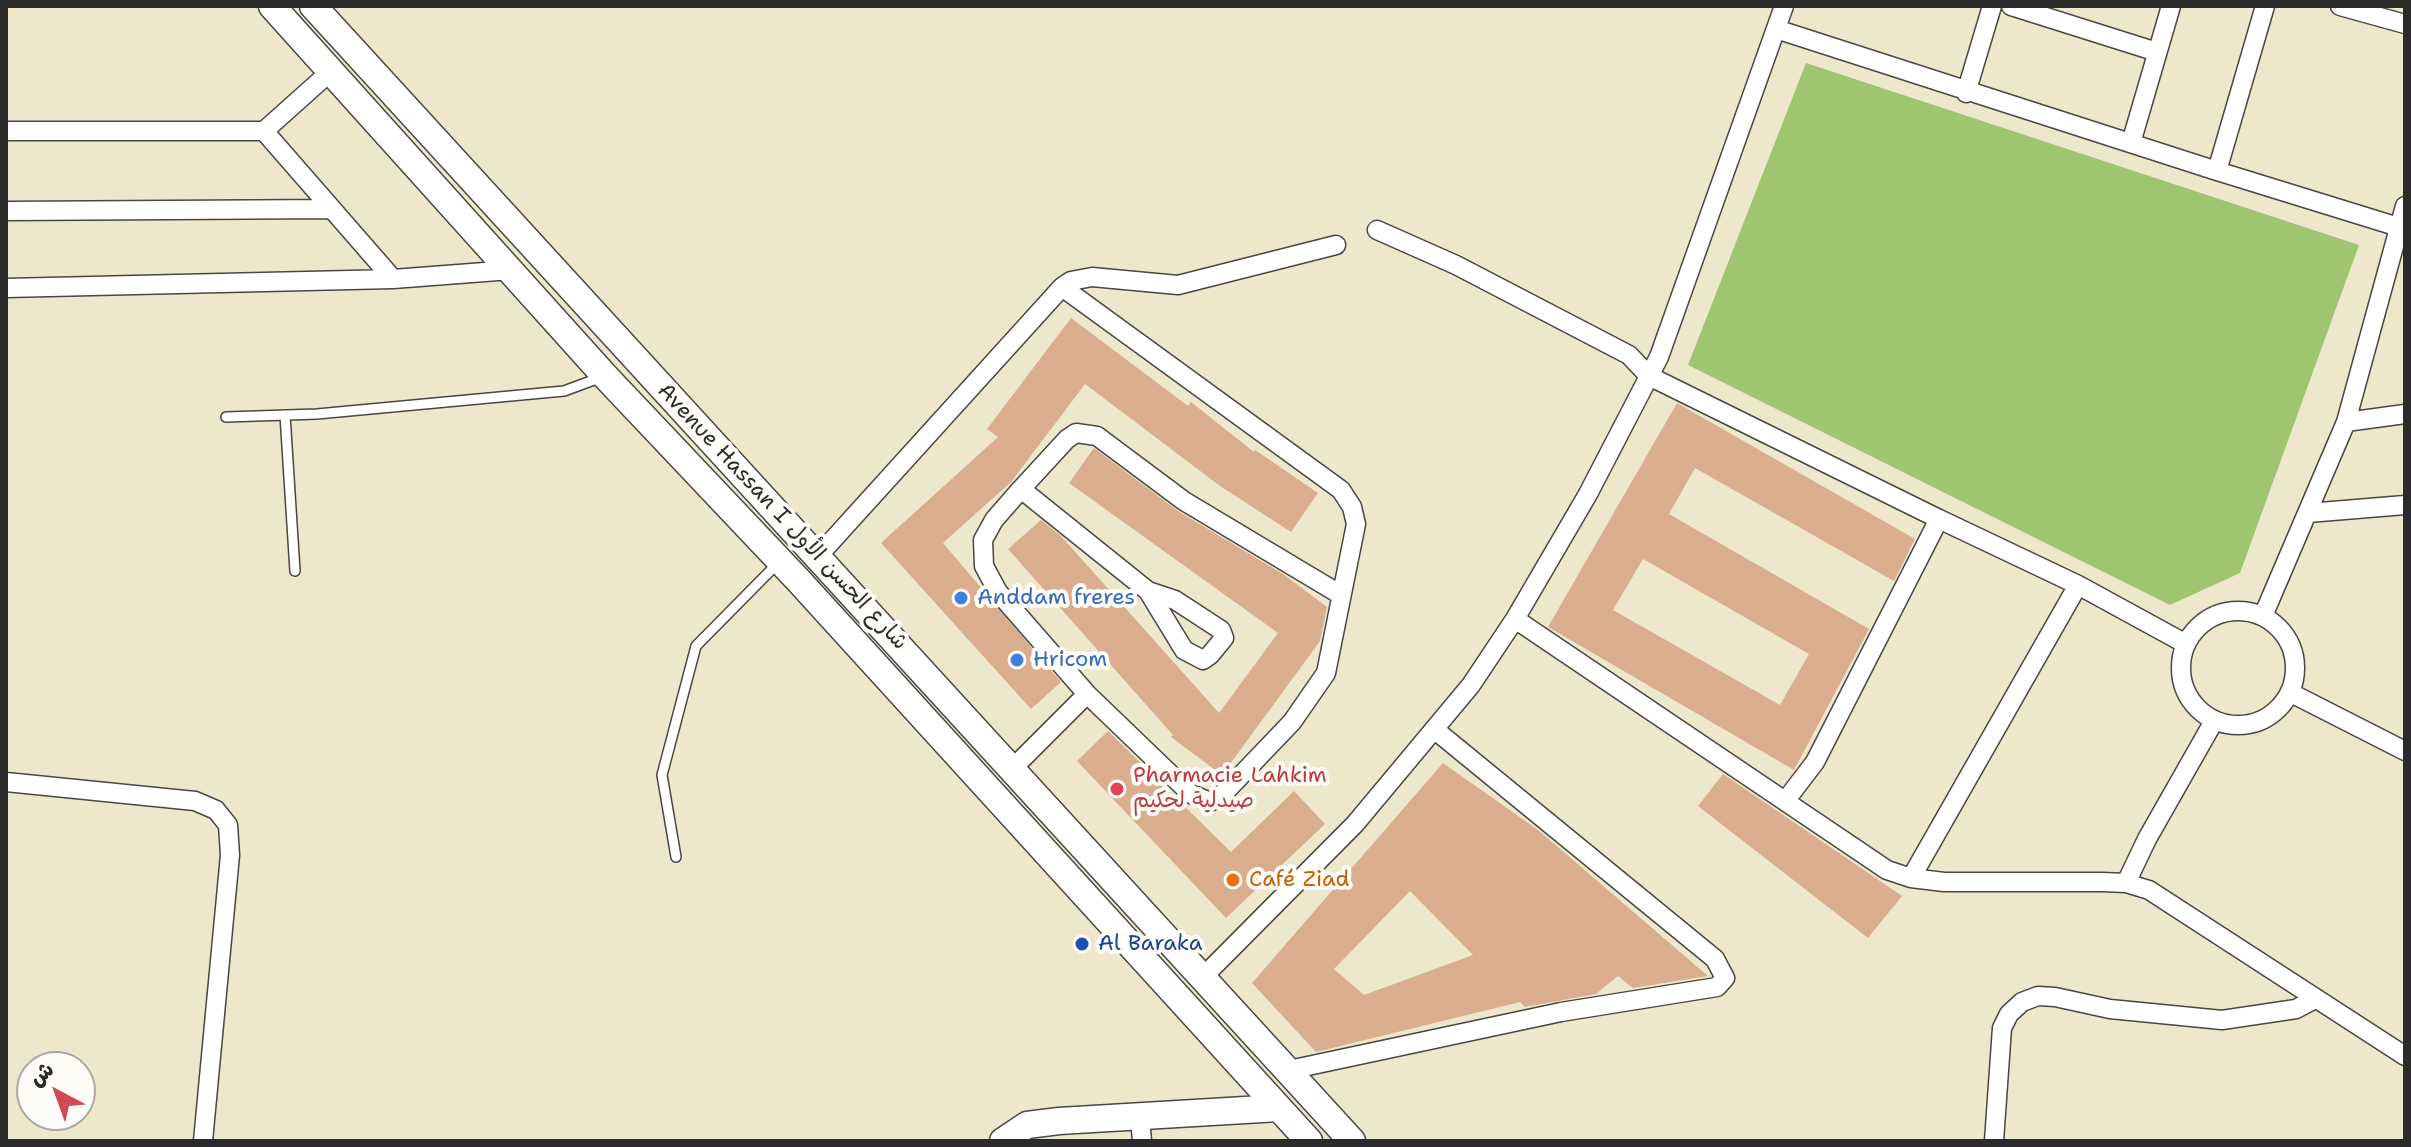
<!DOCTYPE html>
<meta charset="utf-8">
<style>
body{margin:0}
#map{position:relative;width:2411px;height:1147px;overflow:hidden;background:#ede8cc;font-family:"Shantell Sans","Playpen Sans Arabic",sans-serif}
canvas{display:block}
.frame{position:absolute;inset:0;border:8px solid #2b2b2b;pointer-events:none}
.north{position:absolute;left:16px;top:1051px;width:80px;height:80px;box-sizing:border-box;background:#fdfcf7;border:2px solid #a9a8a5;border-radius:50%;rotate:319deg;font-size:22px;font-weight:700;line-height:32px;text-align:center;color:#2b2b2b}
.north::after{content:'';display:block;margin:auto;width:28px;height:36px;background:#d1495b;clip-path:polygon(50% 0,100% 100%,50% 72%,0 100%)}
</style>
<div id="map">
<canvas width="2411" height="1147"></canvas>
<div class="frame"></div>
<div class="north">ش</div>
</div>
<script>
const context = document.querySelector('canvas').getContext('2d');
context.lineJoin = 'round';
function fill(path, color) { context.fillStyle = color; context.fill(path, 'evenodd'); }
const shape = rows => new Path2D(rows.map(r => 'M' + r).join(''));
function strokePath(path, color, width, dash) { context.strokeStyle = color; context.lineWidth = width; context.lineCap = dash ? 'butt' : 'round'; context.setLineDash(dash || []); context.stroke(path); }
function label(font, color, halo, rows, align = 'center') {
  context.font = font + ' "Shantell Sans","Playpen Sans Arabic",sans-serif'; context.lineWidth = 8; context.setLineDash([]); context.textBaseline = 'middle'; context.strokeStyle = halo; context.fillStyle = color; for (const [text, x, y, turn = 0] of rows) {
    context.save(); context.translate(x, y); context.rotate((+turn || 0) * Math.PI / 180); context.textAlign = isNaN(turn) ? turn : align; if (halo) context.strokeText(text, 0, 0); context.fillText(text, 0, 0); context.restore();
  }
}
fill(shape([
 [1806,63,2359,245,2240,573,2170,605,1688,365]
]), '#9fc570');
fill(shape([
 [1071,318,1188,406,1191,402,1254,452,1255,450,1318,493,1291,532,1220,486,1085,384,1011,482,943,543,1061,682,1031,709,881,543,998,437,987,429],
 [1677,403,1915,539,1894,581,1695,468,1669,514,1869,629,1794,770,1548,627],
 [1643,559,1809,654,1780,705,1613,610],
 [1094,448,1178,511,1283,574,1327,607,1320,641,1222,775,1171,737,1173,735,1008,549,1041,520,1061,536,1219,713,1278,633,1069,483],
 [1108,731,1231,852,1294,791,1325,824,1226,918,1077,761],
 [1443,763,1538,830,1708,976,1633,988,1618,976,1596,994,1525,1007,1520,1002,1316,1052,1252,983],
 [1410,891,1473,955,1364,995,1334,969],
 [1723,774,1902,896,1868,938,1698,806]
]), '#d9ad8e');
const lane = shape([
 [285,415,295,571],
 [226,417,317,414,564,391,602,377],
 [676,857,662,775,696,646,778,563]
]);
const street = shape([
 [2011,6,2157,52],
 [2340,6,2405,24],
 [1776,29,2217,171,2265,6],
 [1966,93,1992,6],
 [6,131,264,131,330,72],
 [264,131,393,279],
 [2131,143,2171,6],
 [2217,171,2405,229],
 [2405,206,2346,422,2405,414],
 [6,211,332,209],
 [1377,230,1456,265,1629,355,1649,376,1939,519],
 [1062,287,1071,281,1092,277,1178,285,1336,245],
 [6,288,393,279,511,270],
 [1021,489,1148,591,1175,600,1221,630,1224,638,1210,655,1203,660,1184,650,1148,591],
 [2308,513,2405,505],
 [819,555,1062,287,1341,490,1352,507,1356,524,1326,673,1292,722,1224,793,1210,802,1191,794,1087,694],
 '2181 668a57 57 0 1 1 114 0a57 57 0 1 1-114 0Z',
 [2263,616,2346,422],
 [1515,619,1887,870,1911,878,1944,882,2102,882,2126,883,2149,890,2405,1056],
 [2291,693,2405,751],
 [1014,767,1087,694,998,592,984,566,983,540,994,520,1021,489,1067,439,1076,433,1097,436,1184,501,1341,595],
 [6,782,195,801,216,810,228,825,230,855,203,1141],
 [1786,800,1815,762,1939,519,2078,585,2186,644],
 [1911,878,2078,585],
 [2126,883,2147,839,2214,721],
 [1204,976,1355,824,1471,685,1515,619,1588,494,1659,357,1784,6],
 [1289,1070,1561,1012,1717,987,1725,978,1715,959,1434,729],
 [1140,1119,1142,1141],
 [1994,1141,2002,1028,2009,1014,2022,1002,2038,996,2055,997,2110,1009,2222,1020,2296,1009,2315,999]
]);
const secondary = shape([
 [272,6,605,376,799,581,1309,1141],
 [313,6,1352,1141],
 [1003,1141,1027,1125,1059,1121,1279,1108]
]);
strokePath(lane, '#484743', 12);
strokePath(street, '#484743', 21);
strokePath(secondary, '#484743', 29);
strokePath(lane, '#fff', 9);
strokePath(street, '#fff', 18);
strokePath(secondary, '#fff', 26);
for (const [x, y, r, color] of [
 [961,598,8,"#3f7fe0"],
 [1017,660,8,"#3f7fe0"],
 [1117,789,8,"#e0444e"],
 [1233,880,8,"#e8710a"],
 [1082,944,8,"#1a4fb4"]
]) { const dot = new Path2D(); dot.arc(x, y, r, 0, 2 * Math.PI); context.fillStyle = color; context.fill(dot); strokePath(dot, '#fdfcf7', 3); }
label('22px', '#2b2b2b', '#fdfcf7', [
 ["Avenue Hassan I شارع الحسن الأول",782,517,47]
]);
label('22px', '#366cbe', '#fdfcf7', [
 ["Anddam freres",977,598],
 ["Hricom",1033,660]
], 'left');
label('22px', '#be3a42', '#fdfcf7', [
 ["Pharmacie Lahkim",1133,776],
 ["صيدلية لحكيم",1133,801]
], 'left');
label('22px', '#c56008', '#fdfcf7', [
 ["Café Ziad",1249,880]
], 'left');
label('22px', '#164399', '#fdfcf7', [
 ["Al Baraka",1098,944]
], 'left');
</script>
